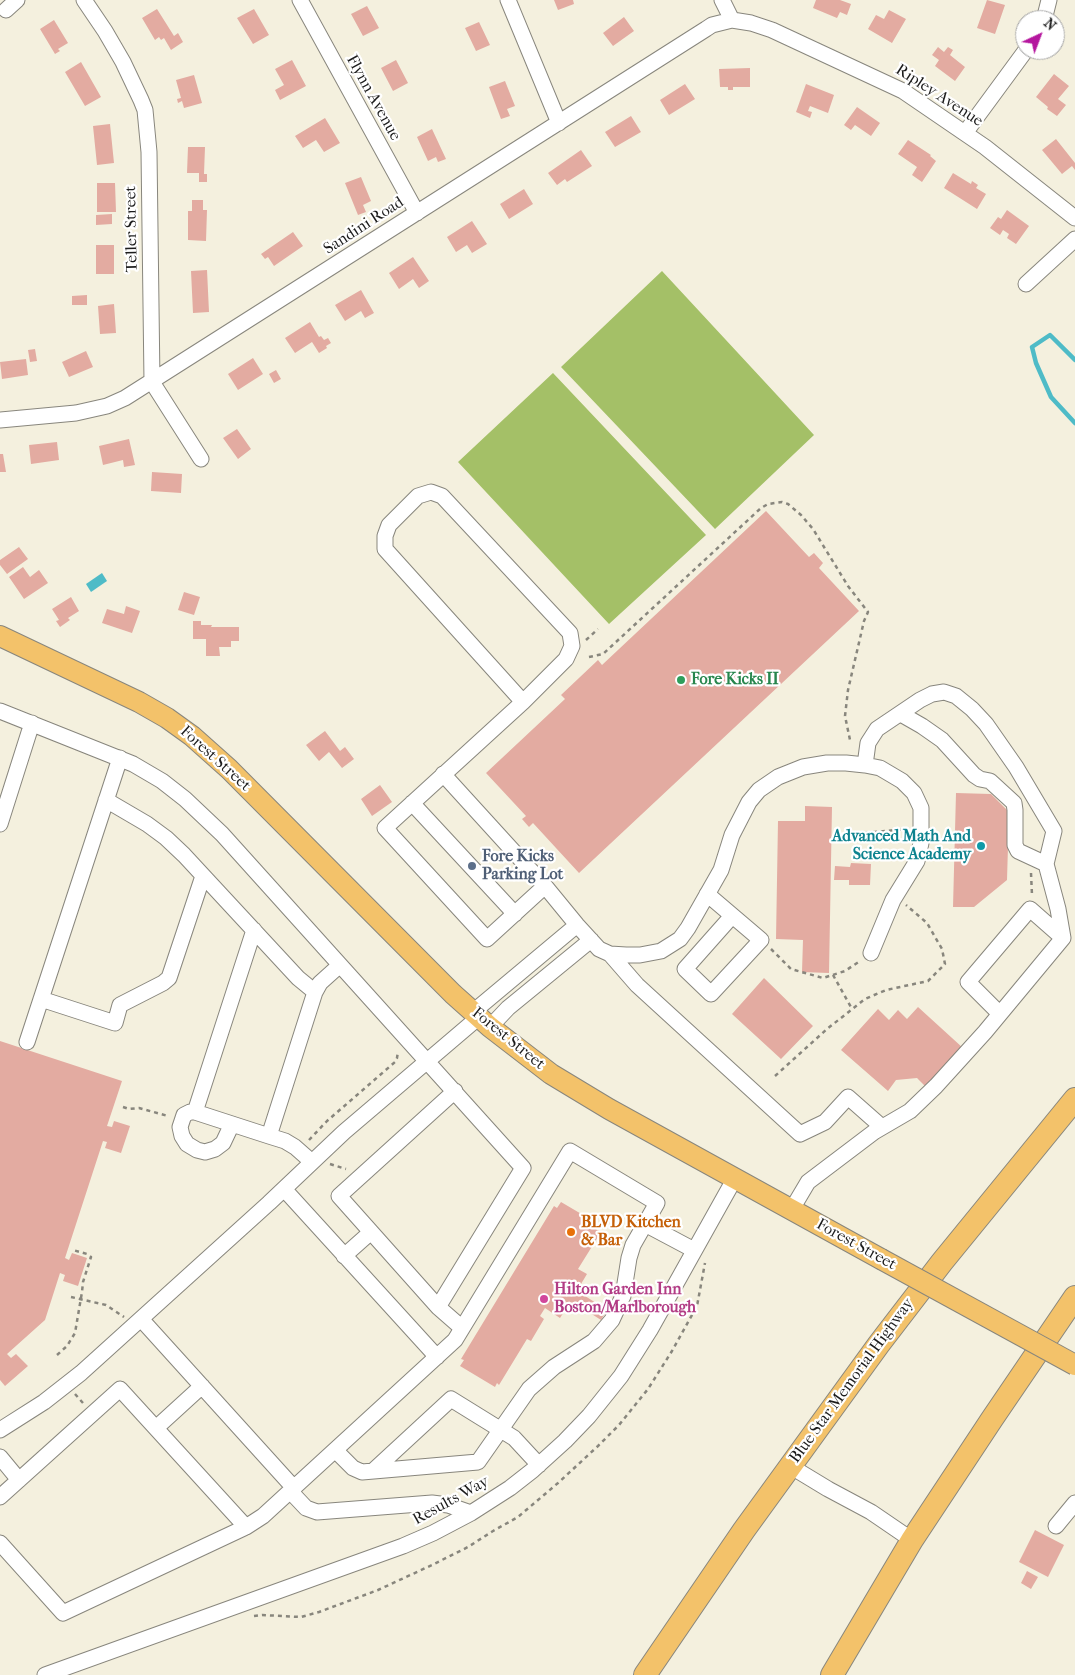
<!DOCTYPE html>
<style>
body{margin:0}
#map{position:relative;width:1075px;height:1675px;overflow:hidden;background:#f4f0de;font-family:"IM FELL French Canon",serif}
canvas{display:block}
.north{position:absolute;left:1015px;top:10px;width:50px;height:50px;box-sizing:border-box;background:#fff;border:1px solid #a4a4a4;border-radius:50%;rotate:43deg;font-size:14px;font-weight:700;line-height:20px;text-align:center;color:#1c1c1c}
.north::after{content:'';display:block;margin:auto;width:18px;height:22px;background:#b5179e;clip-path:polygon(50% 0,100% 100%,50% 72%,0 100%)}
</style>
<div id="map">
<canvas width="1075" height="1675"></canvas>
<div class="north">N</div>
</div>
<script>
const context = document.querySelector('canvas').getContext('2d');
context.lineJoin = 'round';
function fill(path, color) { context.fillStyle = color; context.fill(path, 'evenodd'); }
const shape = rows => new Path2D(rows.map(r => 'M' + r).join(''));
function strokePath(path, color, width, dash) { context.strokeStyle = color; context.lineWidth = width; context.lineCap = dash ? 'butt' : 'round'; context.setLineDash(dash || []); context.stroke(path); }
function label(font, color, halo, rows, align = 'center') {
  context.font = font + ' "IM FELL French Canon",serif'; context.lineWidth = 4.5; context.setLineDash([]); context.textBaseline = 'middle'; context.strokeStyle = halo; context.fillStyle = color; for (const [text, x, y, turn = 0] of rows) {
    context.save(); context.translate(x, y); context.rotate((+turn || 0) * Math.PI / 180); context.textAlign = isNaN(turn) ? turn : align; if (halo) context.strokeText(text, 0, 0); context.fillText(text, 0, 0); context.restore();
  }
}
fill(shape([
 [662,271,814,435,715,529,561,367],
 [553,373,706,535,609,624,458,462]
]), '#a4c067');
fill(shape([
 [102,573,107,581,91,592,86,584]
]), '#4ebbc7');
strokePath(shape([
 [1075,360,1050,335,1032,347,1036,363,1051,397,1075,423]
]), '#4ebbc7', 4.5);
fill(shape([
 [554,0,573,0,574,4,558,10],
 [816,0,840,0,851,4,847,15,840,12,837,18,813,8],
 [987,0,1005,5,995,34,977,28],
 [367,6,379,28,363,36,351,14],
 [157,9,174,36,178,33,183,42,171,50,164,38,161,40,159,37,155,40,142,18],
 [254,9,269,35,253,44,237,18],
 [889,10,906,19,892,43,868,29,876,15,884,19],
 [624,17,634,31,613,46,603,33],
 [54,20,68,43,58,49,60,51,55,54,40,29],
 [479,22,490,45,476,51,465,28],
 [938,47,944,52,948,47,953,50,950,55,965,67,955,81,935,66,939,60,932,55],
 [292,60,306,86,280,100,275,90,284,85,275,69],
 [396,60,408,83,393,91,381,68],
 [81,62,101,97,85,106,65,72],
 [750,68,750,87,733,87,733,90,728,90,728,87,720,87,719,69],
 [1054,74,1069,86,1058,99,1066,105,1057,116,1047,109,1048,107,1036,97],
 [194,75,202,103,184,108,182,101,178,103,177,99,181,98,176,80],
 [505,81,515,106,507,109,510,116,501,119,489,87],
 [685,84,695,99,669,115,660,100],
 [806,84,834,95,828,113,810,106,808,111,812,112,810,118,796,112],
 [857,107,880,123,871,136,855,125,851,130,844,125],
 [631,116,641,132,615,147,605,132],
 [325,118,340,143,324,152,316,140,303,148,295,136],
 [110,124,114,163,97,165,93,126],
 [432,129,446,159,438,162,436,157,428,161,417,137],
 [1056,139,1075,163,1075,170,1072,166,1062,174,1042,150],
 [908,140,931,155,930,156,936,161,922,182,912,175,917,167,898,154],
 [188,147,205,147,204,174,207,174,207,182,199,182,199,173,187,173],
 [581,150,592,166,567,182,565,179,557,185,548,173],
 [953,173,971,184,972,181,978,185,976,188,986,194,977,209,944,188],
 [361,177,371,201,363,205,366,212,358,215,345,183],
 [97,183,115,183,116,212,97,212],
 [524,189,533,204,509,219,500,204],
 [192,200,203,200,203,210,207,210,206,241,188,240,188,211,192,211],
 [1007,210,1029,226,1016,244,1007,238,1009,234,1003,230,1000,235,990,228,998,217,1001,219],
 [112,214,112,224,96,225,96,215],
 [472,221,487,244,472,253,467,245,456,252,447,237],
 [293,232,303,246,274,266,268,257,265,259,261,254],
 [96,245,114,245,114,274,96,274],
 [413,257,429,281,419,288,413,279,399,289,389,273],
 [207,270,209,312,193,313,191,271],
 [361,290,374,313,365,318,361,311,345,321,335,305],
 [87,295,87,305,72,305,72,296],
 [114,304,116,333,100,334,98,306],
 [310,322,319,337,321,336,324,340,328,338,331,343,326,346,327,348,319,353,312,342,295,353,285,338],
 [35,349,37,361,30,362,28,350],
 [86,351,93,367,69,377,62,362],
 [253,358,263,374,238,390,228,374],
 [26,359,28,375,2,379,0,362],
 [276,370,281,379,274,383,269,374],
 [237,429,251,449,238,459,223,438],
 [129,439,135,465,124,467,123,460,103,465,99,446],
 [57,442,59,460,31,464,29,445],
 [0,454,3,454,6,472,0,472],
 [152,472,182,474,181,493,151,491],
 [766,511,809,557,814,553,823,563,819,568,859,611,579,873,533,823,529,827,522,819,526,816,486,773,565,699,561,695,598,660,602,665],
 [19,547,28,559,7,574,0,565,0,560],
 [23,567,30,577,39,570,48,583,24,599,9,577],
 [184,592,200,597,194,615,178,610],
 [71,597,79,611,68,618,70,620,60,627,56,621,59,620,52,609],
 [126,606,140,611,132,633,102,623,107,609,124,614],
 [193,621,201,621,201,625,212,625,211,627,239,627,239,641,231,641,231,647,219,647,220,656,206,656,206,639,193,639],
 [325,731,340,751,345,747,354,759,342,768,329,752,319,761,306,745],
 [380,785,392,802,372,816,361,799],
 [956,793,991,794,1009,812,1007,880,974,907,953,907],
 [805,806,832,807,829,973,802,972,803,940,776,939,778,821,805,821],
 [851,863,871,864,870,885,849,885,849,880,834,880,835,866,850,867],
 [764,978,813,1026,781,1059,732,1014],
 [918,1007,963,1048,926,1087,917,1078,896,1080,888,1091,841,1050,878,1009,889,1020,898,1010,907,1019],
 [0,1041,122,1081,107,1126,112,1127,114,1121,130,1126,121,1153,105,1148,107,1142,103,1141,65,1258,69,1260,72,1253,87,1258,78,1286,63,1281,65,1275,60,1273,45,1320,7,1354,11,1358,16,1354,28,1366,5,1386,0,1380],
 [561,1202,595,1222,592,1227,601,1232,578,1269,587,1274,581,1284,586,1288,582,1294,607,1310,601,1320,576,1304,572,1311,567,1307,560,1318,545,1308,540,1316,544,1319,531,1341,527,1339,499,1385,497,1383,495,1387,460,1366,464,1360,461,1359,554,1206,557,1208],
 [1035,1530,1064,1545,1048,1577,1019,1562],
 [1027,1571,1038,1577,1031,1589,1021,1583]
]), '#e3aba1');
const minor = shape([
 [84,0,105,31,123,62,141,100,145,110,149,152,152,382,201,459],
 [300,0,417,213],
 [508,0,559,123],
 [722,0,732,20,751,23,772,30,903,91,985,147,1075,218],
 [6,10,17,0],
 [1044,20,1049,0],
 [965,133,1026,50],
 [1026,284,1075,239],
 [0,420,76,413,107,406,125,398,706,29,712,25,732,20],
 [523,702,385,549,385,536,389,525,418,496,431,492,442,496,570,633,572,646,566,659,523,702,385,828,487,939,545,886],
 [0,711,133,764,162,781,185,799,222,834,523,1168,438,1307],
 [865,765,868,743,877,729,920,700,932,694,944,692,956,696,972,709,986,724,1016,767,1054,831,1046,864],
 [443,774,545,886,577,925,599,949,610,954,626,955,640,955,661,951,680,939,688,928,721,870,732,835,749,802,759,790,778,777,803,767,827,763,846,763,865,765,880,768,902,781,914,793,921,808,921,843,917,861,893,900,871,953],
 [106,800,147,824,166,838,184,855,298,978,315,992],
 [412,803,515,914],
 [0,824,32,723],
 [707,894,761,940,711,994,685,969,732,916],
 [610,954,637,985,800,1134,825,1122,848,1097,882,1127],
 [41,999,115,1023,120,1005,163,983,169,978,203,876],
 [473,1012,577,925],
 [1000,1014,968,982,1030,909,1063,938],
 [490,1027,508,1008,591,940],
 [27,1042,120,758],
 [455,1091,339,1196,438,1307,462,1328],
 [195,1112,254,930],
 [232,1124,223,1143,215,1149,205,1152,197,1150,187,1144,182,1136,180,1127,184,1115,190,1112,195,1112,269,1136,285,1141,295,1147,312,1162],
 [269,1136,315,992,320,983,340,965],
 [284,1189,437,1357],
 [792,1209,808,1182,874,1132,910,1111,936,1086,985,1032,1063,938,1058,909,1046,864,1018,851,1015,845,1015,810,1014,803,990,781,980,779,974,775,942,740,922,726,901,714],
 [645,1224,694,1250],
 [344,1256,371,1232],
 [141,1319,294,1488],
 [156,1428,202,1386],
 [0,1430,44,1402,81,1373,269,1203,344,1132,479,1017],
 [0,1457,19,1480],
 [790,1466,828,1489,871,1512,912,1540],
 [373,1471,451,1399,514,1438,539,1465],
 [290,1491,306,1508,317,1512,432,1503,448,1505,471,1513],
 [0,1497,120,1389,246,1527],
 [1056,1526,1075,1503],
 [0,1543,63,1613,246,1527,263,1516,455,1340,570,1151,657,1203,633,1245,629,1258,623,1296,612,1320,594,1341,554,1367,529,1389,478,1462,362,1472,353,1468,335,1450],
 [45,1675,403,1546,433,1533,471,1513,510,1488,533,1470,565,1441,589,1416,621,1376,650,1330,735,1178]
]);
const major = shape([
 [0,636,139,702,167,718,192,736,229,769,453,994,490,1027,551,1074,609,1109,881,1259]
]);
const highway = shape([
 [645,1675,744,1530,879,1344,942,1262,1075,1099],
 [832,1675,912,1540,992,1419,1075,1297]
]);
strokePath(minor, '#88867d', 17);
strokePath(major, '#88867d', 22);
strokePath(highway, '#88867d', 24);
strokePath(shape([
 [586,640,598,629],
 [589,657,603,654,761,508,768,504,782,502,788,504,801,515,813,529,848,586,868,612,864,621,848,690,845,716,850,740],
 [865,833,906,829],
 [1031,873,1032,895],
 [771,949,791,969,823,978,845,971,860,961],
 [833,975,852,1009],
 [775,1076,827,1029,865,999,886,990,928,981,945,964,942,949,927,923,906,905],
 [123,1107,129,1109,139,1108,168,1116],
 [309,1140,327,1121,395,1062,397,1058,398,1051],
 [330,1164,346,1169],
 [71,1297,106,1305,124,1317],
 [57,1355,67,1346,75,1333,82,1292,83,1282,91,1257,87,1254,73,1250],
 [75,1394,83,1403],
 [254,1616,262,1615,301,1617,319,1612,378,1590,432,1565,468,1547,493,1531,518,1517,558,1483,598,1446,619,1425,648,1389,672,1351,697,1306,705,1263]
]), '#88867d', 2.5, [4, 4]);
strokePath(minor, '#fff', 15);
strokePath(major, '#f3c26a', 20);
strokePath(highway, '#f3c26a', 22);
const majorBridge = shape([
 [881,1259,1075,1365]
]);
strokePath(majorBridge, '#88867d', 22, []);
strokePath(majorBridge, '#f3c26a', 20);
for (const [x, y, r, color] of [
 [681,680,5,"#2e9e5b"],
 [981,846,5,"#0f9aa8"],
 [472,866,5,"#5c6f8a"],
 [571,1232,5,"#e8710a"],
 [544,1299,5,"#d1479c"]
]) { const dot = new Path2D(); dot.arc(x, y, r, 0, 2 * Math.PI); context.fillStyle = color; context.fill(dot); strokePath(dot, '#fff', 2); }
label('16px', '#1c1c1c', '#fff', [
 ["Ripley Avenue",939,96,33],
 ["Flynn Avenue",373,98,61],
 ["Sandini Road",364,226,-33],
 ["Teller Street",132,229,-91],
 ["Forest Street",215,759,42],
 ["Forest Street",508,1039,39],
 ["Forest Street",856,1245,29],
 ["Blue Star Memorial Highway",852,1381,-54],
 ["Results Way",451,1501,-29]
]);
label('bold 16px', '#27864d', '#fff', [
 ["Fore Kicks II",691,680]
], 'left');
label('bold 16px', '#0d838f', '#fff', [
 ["Advanced Math And",971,837],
 ["Science Academy",971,855]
], 'right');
label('bold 16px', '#4e5e75', '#fff', [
 ["Fore Kicks",482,857],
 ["Parking Lot",482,875]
], 'left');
label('bold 16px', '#c56008', '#fff', [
 ["BLVD Kitchen",581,1223],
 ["& Bar",581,1241]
], 'left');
label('bold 16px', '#b23c85', '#fff', [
 ["Hilton Garden Inn",554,1290],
 ["Boston/Marlborough",554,1308]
], 'left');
</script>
